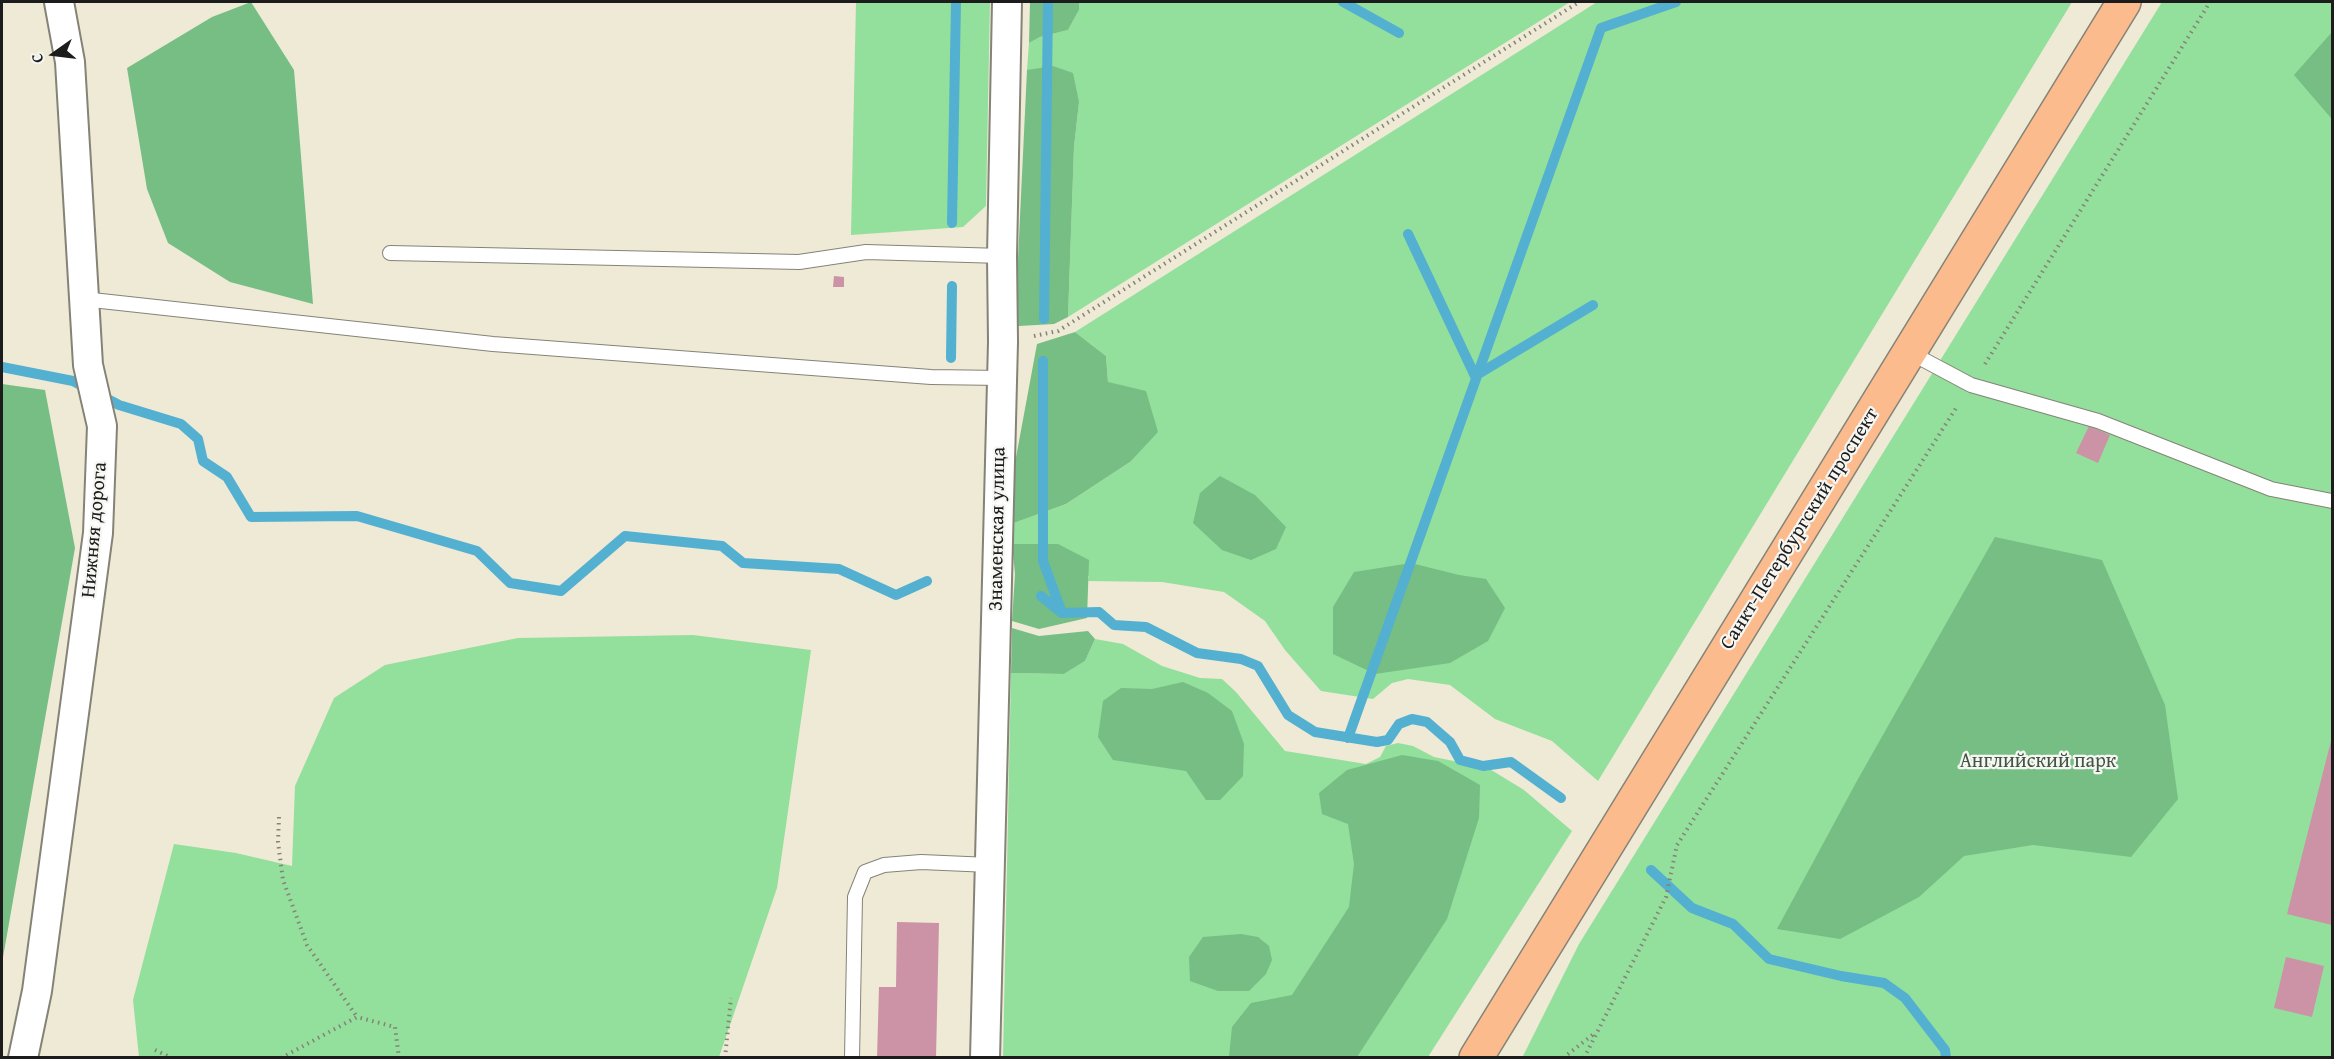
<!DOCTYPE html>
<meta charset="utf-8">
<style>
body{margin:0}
#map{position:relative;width:2334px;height:1059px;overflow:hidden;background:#eeead5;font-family:"Gentium Book Plus",serif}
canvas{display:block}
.frame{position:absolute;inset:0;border:3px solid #1c1c1c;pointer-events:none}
.north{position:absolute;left:24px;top:24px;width:60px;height:60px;-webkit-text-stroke:4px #f6f6f2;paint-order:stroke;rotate:256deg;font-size:16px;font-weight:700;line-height:24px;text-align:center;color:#1c1c1c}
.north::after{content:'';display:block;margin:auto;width:21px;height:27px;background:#1c1c1c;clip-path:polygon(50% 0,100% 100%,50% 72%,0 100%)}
</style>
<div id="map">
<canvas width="2334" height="1059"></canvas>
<div class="frame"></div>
<div class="north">С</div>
</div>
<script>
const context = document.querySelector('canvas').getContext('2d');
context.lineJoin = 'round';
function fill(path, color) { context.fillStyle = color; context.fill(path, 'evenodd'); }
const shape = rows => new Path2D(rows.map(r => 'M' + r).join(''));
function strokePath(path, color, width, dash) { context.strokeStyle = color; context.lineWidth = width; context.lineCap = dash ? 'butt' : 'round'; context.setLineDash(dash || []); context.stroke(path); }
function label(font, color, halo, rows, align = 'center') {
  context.font = font + ' "Gentium Book Plus",serif'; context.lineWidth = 4.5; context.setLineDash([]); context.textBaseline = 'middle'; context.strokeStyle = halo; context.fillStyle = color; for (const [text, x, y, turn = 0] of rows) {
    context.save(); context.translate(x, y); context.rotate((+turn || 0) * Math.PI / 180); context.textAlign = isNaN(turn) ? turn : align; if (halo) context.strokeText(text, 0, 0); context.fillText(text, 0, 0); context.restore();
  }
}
fill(shape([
 [856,2,990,2,986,206,963,227,851,235],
 [1079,2,1570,2,1068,317,1074,147,1079,102,1027,70,1029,43,1040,37,1068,30,1079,10],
 [1597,2,2072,2,1598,781,1552,741,1495,719,1450,685,1408,679,1392,683,1373,699,1321,691,1285,650,1265,621,1224,592,1162,582,1088,581,1089,576,1027,545,1012,544,1011,524,1066,504,1130,462,1108,382,1106,356,1075,332],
 [2162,2,2332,2,2332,1057,1522,1058,1579,944],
 [693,635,811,650,777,888,719,1057,139,1057,133,1000,174,844,236,853,292,866,295,786,334,698,385,665,518,638],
 [1095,639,1123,644,1162,666,1200,678,1222,679,1236,692,1285,751,1366,764,1380,757,1386,746,1398,743,1413,746,1434,757,1488,768,1524,790,1572,831,1428,1057,1003,1058,1011,673,1064,674,1085,661]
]), '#93df9c');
fill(shape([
 [251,2,294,70,313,304,230,282,168,243,147,189,127,68,212,17],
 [1030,2,1079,2,1079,10,1068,30,1040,37,1029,43],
 [2332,32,2332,118,2331,118,2294,75],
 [1053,66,1073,73,1079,102,1074,147,1068,317,1054,324,1019,326,1008,323,1016,301,1027,70],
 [1075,332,1106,356,1108,382,1146,391,1158,432,1130,462,1066,504,1011,524,1012,479,1037,344],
 [2,384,45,390,75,548,2,963],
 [1220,476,1255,495,1286,527,1276,549,1251,560,1222,550,1193,523,1200,493],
 [1995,537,2102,560,2165,705,2178,799,2131,857,2033,845,1964,856,1919,897,1840,939,1777,929,1858,779],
 [1012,544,1058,544,1089,560,1087,618,1039,629,1012,621,1015,574],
 [1411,563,1459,575,1486,579,1505,608,1488,641,1450,663,1375,674,1333,654,1333,607,1354,572],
 [1012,628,1039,636,1088,631,1095,639,1085,661,1064,674,1011,673],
 [1183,682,1208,693,1232,711,1244,744,1243,776,1220,800,1206,800,1186,771,1113,760,1098,737,1103,701,1121,688,1152,689],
 [1402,755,1438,761,1480,785,1479,818,1447,919,1357,1057,1229,1057,1232,1027,1251,1003,1292,995,1349,907,1354,864,1348,824,1322,814,1319,793,1347,770],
 [1241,934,1258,937,1269,946,1272,960,1266,974,1249,991,1218,991,1190,981,1189,957,1203,937]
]), '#76be84');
strokePath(shape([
 [1343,2,1399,33],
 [952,223,956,2],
 [1408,234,1475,376,1593,305],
 [1044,319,1048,2],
 [951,358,952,286],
 [1043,361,1043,561,1062,613],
 [2,367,73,381,119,405,181,424,198,439,203,461,227,477,251,517,357,516,477,551,510,583,561,591,625,536,722,546,743,563,839,569,896,595,927,581],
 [1041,596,1062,613,1099,612,1114,625,1146,627,1197,653,1241,659,1258,666,1288,715,1315,732,1377,742,1388,740,1399,724,1412,719,1427,722,1450,742,1460,760,1483,766,1511,762,1561,798],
 [1348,738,1601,28,1676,2],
 [1651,870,1692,908,1733,924,1769,959,1841,976,1884,983,1905,998,1945,1050,1946,1058]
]), '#53b0d1', 10);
fill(shape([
 [834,276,844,277,844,287,833,287],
 [2089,426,2110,435,2098,463,2076,453],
 [2332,737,2332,925,2287,914],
 [897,922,939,923,936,1058,877,1058,879,987,896,987],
 [2286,957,2324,966,2312,1017,2274,1008]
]), '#cc93a6');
const service = shape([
 [390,253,799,262,866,252,1002,256],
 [83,299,493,344,931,377,1001,378],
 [1909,352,1971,385,2098,421,2271,489,2332,501],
 [852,1058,855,897,865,872,884,865,921,862,990,865]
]);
const minor = shape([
 [23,1058,37,991,98,533,102,426,88,365,70,62,59,2],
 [985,1058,1003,342,1002,256,1007,2]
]);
const primary = shape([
 [1476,1058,2124,2]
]);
strokePath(service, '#858378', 16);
strokePath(minor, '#858378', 32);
strokePath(primary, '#858378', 36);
strokePath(shape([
 [1034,336,1058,331,1579,2],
 [1985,364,2210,2],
 [279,817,278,842,283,880,307,945,357,1017],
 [155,1050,172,1058],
 [281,1058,357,1017,395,1027,399,1058],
 [725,1058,731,998],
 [1563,1058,1595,1033],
 [1584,1058,1666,897,1677,845,1958,405]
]), '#858378', 4, [1.5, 4.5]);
strokePath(service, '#fff', 14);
strokePath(minor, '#fff', 28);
strokePath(primary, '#fbbb8c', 33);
label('20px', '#1c1c1c', '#f6f6f2', [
 ["Знаменская улица",998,529,-89],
 ["Санкт-Петербургский проспект",1800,529,-58],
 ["Нижняя дорога",95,530,-85]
]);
label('20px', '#405642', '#f6f6f2', [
 ["Английский парк",2038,762]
]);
</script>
